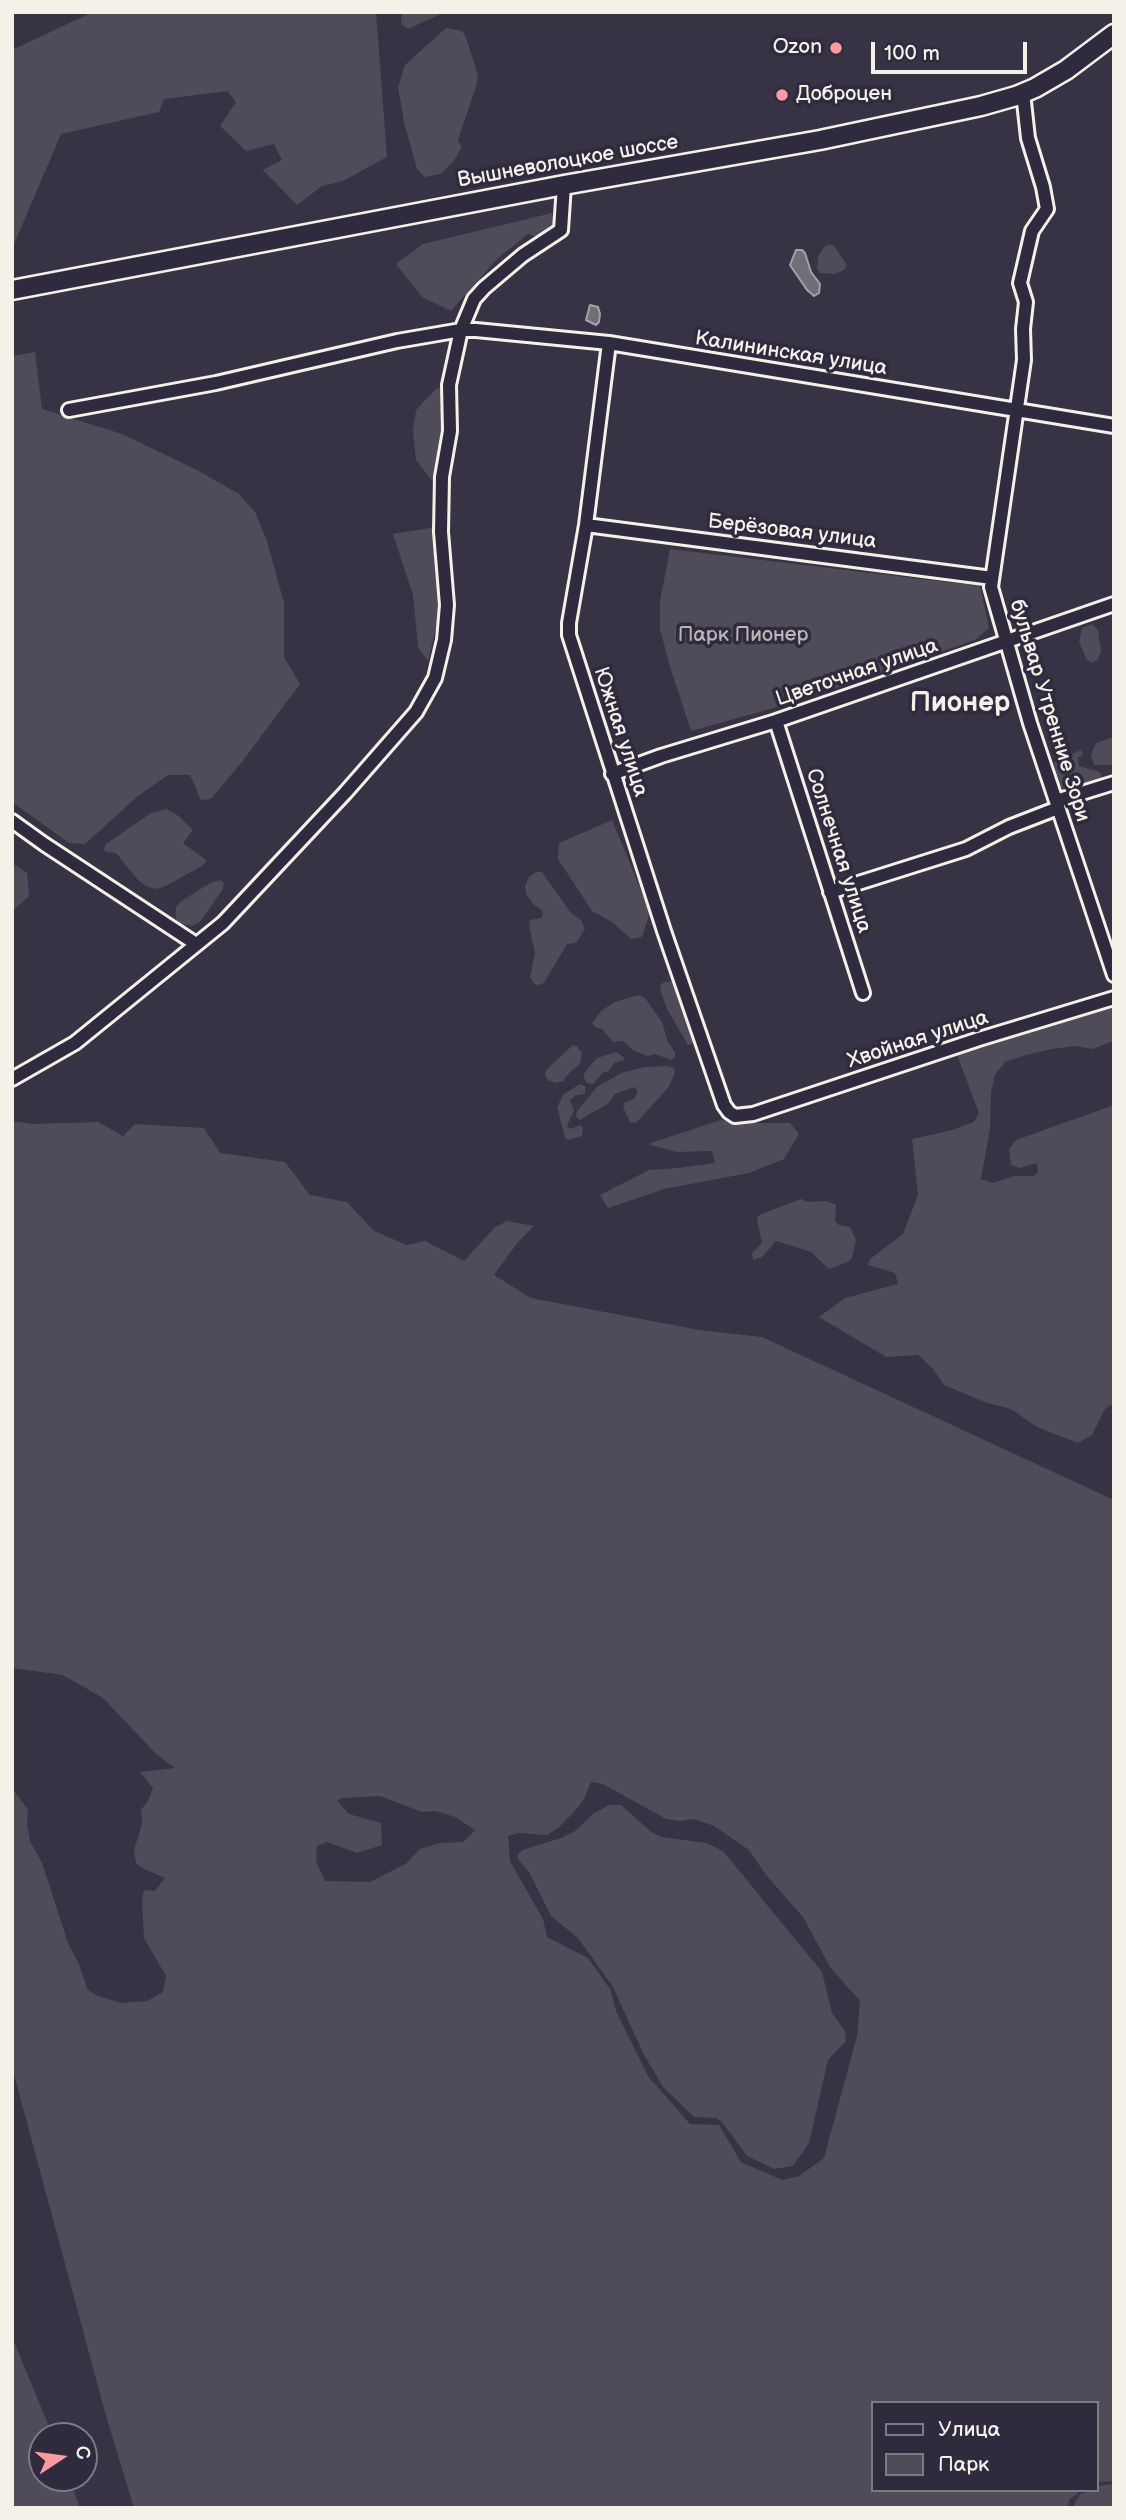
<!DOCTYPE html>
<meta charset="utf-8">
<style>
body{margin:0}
#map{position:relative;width:1126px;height:2520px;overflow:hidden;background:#373244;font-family:"Balsamiq Sans",sans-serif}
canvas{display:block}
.frame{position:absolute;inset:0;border:14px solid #f4f1e8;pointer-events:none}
.legend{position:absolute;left:871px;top:2401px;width:228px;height:91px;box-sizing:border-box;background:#2f2a3d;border:2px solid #7e7a81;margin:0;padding:9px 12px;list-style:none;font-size:21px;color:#f4f1e8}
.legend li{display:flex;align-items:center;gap:14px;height:35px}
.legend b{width:35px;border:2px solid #7e7a81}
.north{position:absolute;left:28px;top:2422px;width:70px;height:70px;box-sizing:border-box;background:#2f2a3d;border:2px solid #7e7a81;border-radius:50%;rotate:77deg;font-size:19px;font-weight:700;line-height:28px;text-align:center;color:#f4f1e8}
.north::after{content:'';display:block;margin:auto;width:24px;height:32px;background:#ff9aa2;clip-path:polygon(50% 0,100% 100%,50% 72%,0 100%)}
.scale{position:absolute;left:871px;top:42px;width:156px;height:32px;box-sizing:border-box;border:4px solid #f4f1e8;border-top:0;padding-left:9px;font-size:21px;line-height:24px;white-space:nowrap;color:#f4f1e8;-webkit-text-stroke:5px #2f2a3d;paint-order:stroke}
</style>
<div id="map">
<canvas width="1126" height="2520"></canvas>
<div class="frame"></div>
<ul class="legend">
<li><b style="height:9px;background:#2f2a3d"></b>Улица</li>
<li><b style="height:19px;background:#504b59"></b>Парк</li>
</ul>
<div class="north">С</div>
<div class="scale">100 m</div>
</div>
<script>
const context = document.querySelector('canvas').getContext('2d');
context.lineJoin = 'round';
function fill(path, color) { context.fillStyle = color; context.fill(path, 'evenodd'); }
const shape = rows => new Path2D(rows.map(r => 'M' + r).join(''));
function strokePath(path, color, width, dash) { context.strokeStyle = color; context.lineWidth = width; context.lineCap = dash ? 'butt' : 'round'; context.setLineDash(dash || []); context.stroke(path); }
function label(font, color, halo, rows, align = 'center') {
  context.font = font + ' "Balsamiq Sans",sans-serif'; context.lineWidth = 7; context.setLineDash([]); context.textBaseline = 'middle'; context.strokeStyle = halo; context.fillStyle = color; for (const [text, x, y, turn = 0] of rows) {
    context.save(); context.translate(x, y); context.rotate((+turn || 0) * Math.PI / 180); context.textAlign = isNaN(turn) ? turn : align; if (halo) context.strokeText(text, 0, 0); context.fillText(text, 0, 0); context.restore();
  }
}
fill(shape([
 [93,12,376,12,387,157,343,181,322,186,297,205,263,170,282,160,274,144,246,151,220,126,236,102,227,91,164,99,159,112,61,134,12,249,12,50],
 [402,12,445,12,408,29,401,24],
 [446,28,462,31,466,37,478,76,476,87,458,140,462,147,453,162,440,174,425,177,417,169,404,122,398,87,405,65],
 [552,213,554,226,537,237,528,234,498,258,451,311,422,297,396,264,423,244],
 [829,244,834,246,847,265,844,270,834,274,820,273,817,269,818,257,824,247],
 [35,352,42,409,122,434,195,469,239,494,255,512,267,541,284,603,284,657,300,684,242,762,211,799,201,800,190,775,168,775,138,796,85,844,69,843,12,802,12,356],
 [447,385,448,430,433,482,416,460,413,431,416,410,436,389],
 [436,527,443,599,428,661,418,647,413,595,393,534],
 [670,549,980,586,989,628,975,640,795,702,691,731,670,667,660,629,660,601],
 [1092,624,1098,630,1101,652,1097,660,1091,663,1086,659,1079,641,1082,628],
 [1114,737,1114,765,1094,765,1091,755,1096,743],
 [1081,750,1083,754,1078,758,1079,766,1100,772,1102,778,1068,789,1062,788,1057,780,1054,762],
 [166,809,177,815,193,830,183,843,207,861,200,867,166,886,157,889,148,887,139,881,116,853,106,852,104,849,106,844,151,813],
 [612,820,650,912,642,937,631,939,612,922,592,911,558,859,559,843],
 [12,863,27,873,29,896,12,912],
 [536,872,542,872,571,913,581,920,585,929,576,943,567,944,544,983,538,985,534,984,530,977,535,953,529,926,530,920,541,918,543,914,542,910,533,904,526,894,525,886,529,877],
 [220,880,224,883,223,889,201,921,192,926,180,924,176,920,176,907,180,902,210,883],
 [672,981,679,990,700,1041,688,1045,667,1009,660,989,662,983],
 [638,995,645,998,662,1022,668,1042,675,1052,675,1057,671,1060,655,1054,648,1056,634,1051,623,1041,613,1042,602,1029,595,1027,592,1023,602,1010,615,1002],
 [1114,1003,1114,1041,1092,1049,1075,1046,1051,1049,1026,1055,1005,1062,995,1075,991,1092,990,1128,981,1179,993,1183,1014,1176,1034,1176,1038,1172,1037,1163,1019,1168,1011,1165,1009,1149,1016,1140,1114,1105,1114,1403,1105,1409,1092,1435,1078,1443,1037,1427,1011,1409,987,1403,944,1385,933,1369,918,1355,886,1357,819,1317,845,1298,898,1284,895,1273,868,1265,870,1259,903,1234,918,1195,912,1139,952,1130,974,1122,979,1113,957,1055],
 [573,1045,577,1046,582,1053,580,1064,571,1071,563,1081,555,1083,548,1080,545,1075,546,1070],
 [616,1052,625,1058,624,1060,614,1063,608,1072,603,1072,593,1084,587,1083,584,1078,584,1073,597,1058],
 [668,1066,674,1068,675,1073,668,1088,636,1123,630,1122,623,1107,625,1102,634,1099,638,1091,635,1087,615,1094,609,1103,580,1120,576,1117,577,1111,597,1087,621,1073,645,1067],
 [580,1084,585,1086,585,1094,576,1095,570,1100,574,1110,567,1126,570,1129,581,1125,583,1128,582,1136,568,1140,565,1137,557,1107,564,1094],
 [721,1120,738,1123,790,1123,799,1134,784,1159,749,1173,664,1189,608,1208,600,1195,649,1170,678,1168,715,1163,712,1151,676,1152,648,1144],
 [12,1121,32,1124,98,1122,123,1136,135,1124,204,1128,220,1153,285,1162,310,1195,347,1202,374,1231,407,1245,425,1241,464,1261,494,1228,507,1221,534,1226,518,1242,494,1275,531,1298,699,1330,762,1337,1114,1500,1114,2481,1096,2482,1096,2403,872,2403,872,2490,1082,2490,1069,2500,1068,2508,134,2508,106,2416,12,2067,12,1788,28,1810,27,1825,30,1841,42,1863,68,1943,79,1964,88,1990,98,1996,121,2003,147,2001,163,1992,166,1976,144,1938,142,1901,144,1890,155,1891,165,1878,142,1868,136,1863,134,1850,142,1824,141,1810,149,1799,153,1788,140,1772,175,1768,157,1755,103,1698,63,1675,12,1668],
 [591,1782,603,1784,666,1819,680,1821,694,1819,714,1826,749,1850,766,1875,803,1917,830,1967,860,2001,857,2036,824,2158,799,2176,782,2180,741,2162,719,2125,690,2124,648,2076,616,2011,610,1989,588,1958,547,1937,543,1919,510,1861,508,1836,518,1833,547,1835,558,1828,576,1810,584,1799],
 [380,1796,422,1812,436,1811,455,1817,475,1830,463,1842,440,1843,420,1849,407,1863,370,1882,325,1881,316,1861,317,1846,327,1842,357,1853,382,1845,381,1823,349,1814,337,1801,342,1798],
 [801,1199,808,1202,827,1201,836,1205,835,1221,839,1225,850,1227,856,1240,852,1258,848,1262,829,1269,811,1252,776,1241,762,1257,753,1260,752,1253,762,1243,757,1220,759,1215],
 [609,1805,621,1805,650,1831,661,1837,706,1843,723,1851,822,1972,832,2013,845,2031,846,2041,828,2060,809,2143,793,2166,774,2169,747,2156,721,2121,716,2118,694,2117,663,2087,644,2055,613,1987,578,1938,551,1916,529,1872,518,1859,518,1854,523,1850,561,1838,575,1831,593,1814],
 [12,2337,53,2436,42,2436,42,2478,69,2478,80,2508,12,2508],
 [1114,2484,1114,2508,1072,2508,1080,2494,1096,2490,1099,2486]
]), '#504b59');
const water = shape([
 [796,250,802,250,805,253,811,272,820,284,819,293,814,296,807,290,790,265,796,250],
 [590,305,598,307,600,314,599,322,596,325,586,320,590,305]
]);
fill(water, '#726e77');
strokePath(water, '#a6a2a4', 2);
const minor = shape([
 [1023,93,1028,138,1043,187,1047,209,1032,231,1020,283,1026,302,1023,329,1024,360,991,587,1030,723,1114,975],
 [609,343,586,525,569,623,569,635,664,931,724,1105,729,1112,735,1116,753,1114,979,1039,1114,998],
 [69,410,216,383,397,341,461,330,476,330,609,343,1114,426],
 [586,525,992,578],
 [776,721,863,993],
 [612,774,661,756,776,721,1114,604],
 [1056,801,1114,783],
 [12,821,44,844,196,944],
 [830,892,966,849,1009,827,1058,808],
 [12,1079,75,1043,223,923,345,793,416,712,435,678,444,640,447,605,441,532,442,477,450,431,449,385,461,330,474,299,484,288,523,255,561,230,564,185]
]);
const secondary = shape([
 [12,290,564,185,820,140,981,106,1016,96,1035,88,1066,70,1114,34]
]);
strokePath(minor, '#f4f1e8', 18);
strokePath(secondary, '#f4f1e8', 23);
strokePath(minor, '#2f2a3d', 12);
strokePath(secondary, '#2f2a3d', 18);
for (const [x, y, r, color] of [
 [836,48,7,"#ff9aa2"],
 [782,95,7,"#ff9aa2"]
]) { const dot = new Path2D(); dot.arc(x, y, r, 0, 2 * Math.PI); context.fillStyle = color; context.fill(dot); strokePath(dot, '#2f2a3d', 2.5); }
label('21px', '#f4f1e8', '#2f2a3d', [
 ["Ozon",822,48],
 ["Доброцен",796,95,"left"]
], 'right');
label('21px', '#f4f1e8', '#2f2a3d', [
 ["Вышневолоцкое шоссе",568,162,-10],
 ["Калининская улица",791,354,9],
 ["Берёзовая улица",792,532,7],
 ["Цветочная улица",857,673,-19],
 ["бульвар Утренние Зори",1049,711,73],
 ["Южная улица",620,732,72],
 ["Солнечная улица",838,851,72],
 ["Хвойная улица",918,1040,-18]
]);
label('21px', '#bbb7b6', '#2f2a3d', [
 ["Парк Пионер",743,636]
]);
label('bold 28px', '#f4f1e8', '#2f2a3d', [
 ["Пионер",960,704]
]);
</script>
